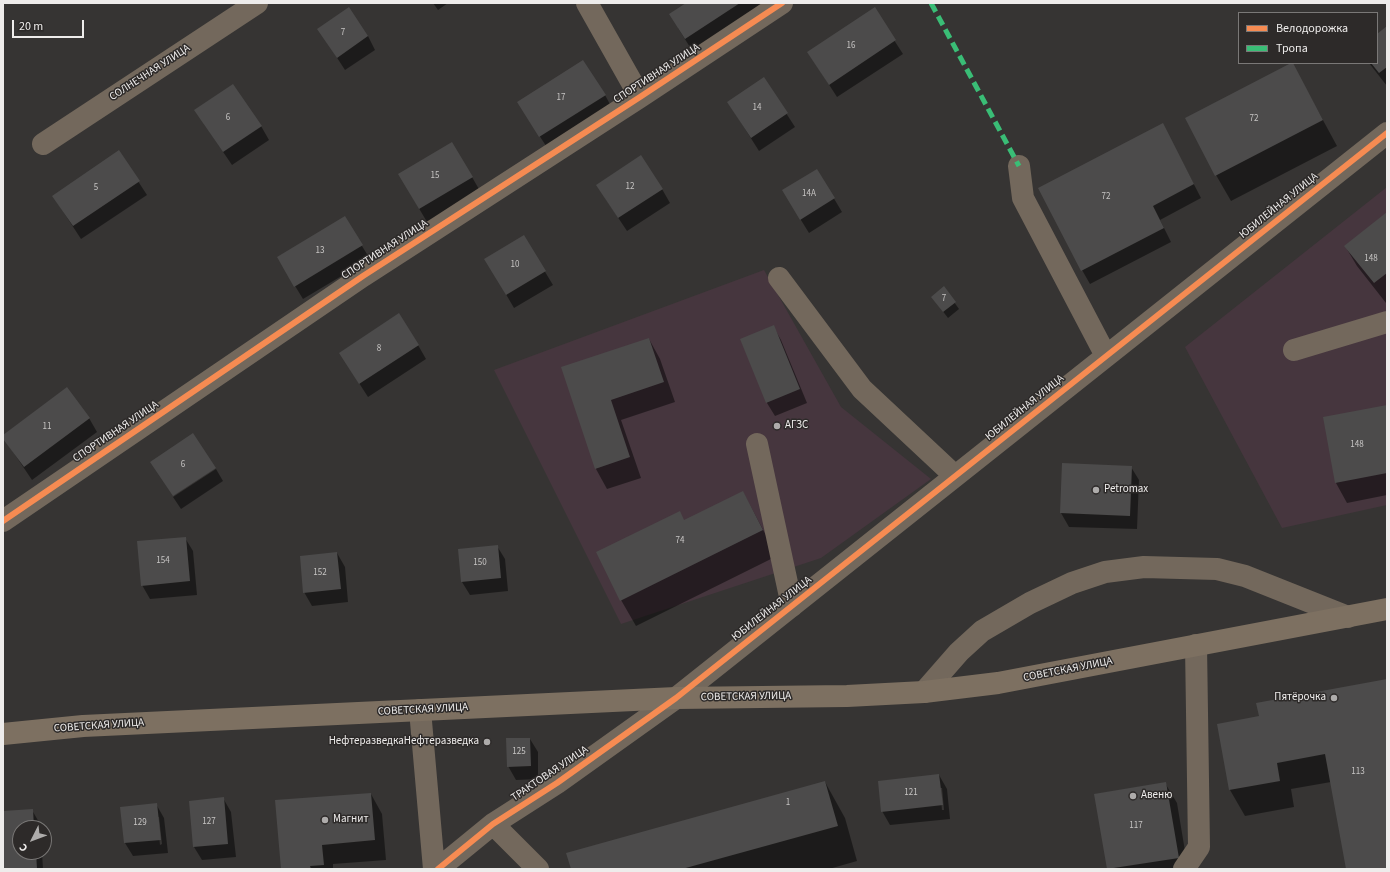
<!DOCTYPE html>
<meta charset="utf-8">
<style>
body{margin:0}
#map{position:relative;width:1390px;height:872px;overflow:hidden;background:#363433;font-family:"Source Sans 3",sans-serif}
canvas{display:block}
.frame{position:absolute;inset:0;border:4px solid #eeeceb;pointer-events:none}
.legend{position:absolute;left:1238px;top:12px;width:140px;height:52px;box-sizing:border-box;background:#2d2a29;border:1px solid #7a7877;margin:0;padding:5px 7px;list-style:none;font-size:12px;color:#eeeceb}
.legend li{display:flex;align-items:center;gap:8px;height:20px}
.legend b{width:20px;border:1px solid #7a7877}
.north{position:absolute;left:12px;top:820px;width:40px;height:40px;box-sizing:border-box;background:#2d2a29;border:1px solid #7a7877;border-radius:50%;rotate:228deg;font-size:11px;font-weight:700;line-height:16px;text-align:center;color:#eeeceb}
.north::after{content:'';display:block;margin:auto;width:14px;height:18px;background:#aeacab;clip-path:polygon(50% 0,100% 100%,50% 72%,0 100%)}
.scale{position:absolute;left:12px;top:20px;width:72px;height:18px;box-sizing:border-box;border:2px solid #eeeceb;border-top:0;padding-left:5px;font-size:12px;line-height:14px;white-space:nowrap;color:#eeeceb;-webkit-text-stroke:3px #2d2a29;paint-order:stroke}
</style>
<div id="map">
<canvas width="1390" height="872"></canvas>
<div class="frame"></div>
<ul class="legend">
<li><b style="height:5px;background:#f68b52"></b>Велодорожка</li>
<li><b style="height:5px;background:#3abd76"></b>Тропа</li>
</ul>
<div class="north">С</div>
<div class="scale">20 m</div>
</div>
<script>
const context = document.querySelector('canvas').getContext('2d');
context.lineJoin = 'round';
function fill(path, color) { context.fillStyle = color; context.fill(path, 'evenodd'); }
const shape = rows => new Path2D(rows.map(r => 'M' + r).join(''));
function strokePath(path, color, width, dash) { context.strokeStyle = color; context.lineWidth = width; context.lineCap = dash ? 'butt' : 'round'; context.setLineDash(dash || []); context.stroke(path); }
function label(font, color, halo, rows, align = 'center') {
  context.font = font + ' "Source Sans 3",sans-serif'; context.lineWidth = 3; context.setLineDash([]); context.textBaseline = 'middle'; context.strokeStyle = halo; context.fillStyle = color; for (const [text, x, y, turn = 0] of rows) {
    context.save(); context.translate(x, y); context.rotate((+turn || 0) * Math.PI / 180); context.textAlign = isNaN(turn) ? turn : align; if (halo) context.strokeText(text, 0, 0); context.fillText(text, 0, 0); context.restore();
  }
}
fill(shape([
 [1387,187,1387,505,1282,528,1185,347],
 [764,270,841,407,931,479,821,558,621,624,494,370]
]), '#46363e');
fill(shape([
 [433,3,448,3,438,10],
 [688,3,762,3,693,52,678,28],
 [874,9,903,54,837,97,808,52],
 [1387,27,1387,86,1369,63,1377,63,1377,35],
 [319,30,368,36,375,50,345,70],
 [1292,63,1337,146,1231,201,1216,175],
 [764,79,795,127,759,151,728,102],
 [605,95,612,108,548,149,526,115],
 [204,124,261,126,269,140,232,165],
 [1170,138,1201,198,1160,220,1171,242,1090,284,1082,270],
 [119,152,147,195,81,239,53,196],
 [817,170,842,212,809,233,791,204],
 [472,177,480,191,427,222,407,188],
 [662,189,670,203,627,231,605,198],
 [1387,213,1387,302,1386,303,1357,266,1345,246],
 [524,237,553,285,514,308,486,260],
 [362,246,370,259,303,299,278,258],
 [944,288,959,309,948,318,932,297],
 [773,326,781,340,807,403,775,416,767,403,741,340],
 [649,339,660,359,675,402,621,420,641,478,607,489,596,469,562,368],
 [418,345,426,359,368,397,348,366],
 [1387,406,1387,495,1347,503,1336,483],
 [89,418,97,432,32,480,3,437],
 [1063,464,1131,467,1139,480,1137,529,1069,527,1061,513],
 [216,469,223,481,181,509,173,497],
 [743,492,777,556,636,626,621,600,684,521],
 [185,538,193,551,197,595,150,599,142,585],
 [497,546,505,559,508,591,470,595,462,582],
 [337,553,345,567,348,602,312,606,304,592],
 [1387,680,1387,869,1347,869,1331,782,1291,789,1294,807,1245,816,1230,790,1218,725,1260,717],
 [530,739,538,752,538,779,516,780,508,766],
 [939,775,947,789,950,819,890,825,882,811],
 [940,788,942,788,944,810,942,810],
 [825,782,845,818,857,861,829,869,572,869],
 [1165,783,1177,803,1188,869,1108,869,1095,795],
 [371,794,382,814,386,860,333,864,333,869,282,869],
 [223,798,231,812,236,857,202,860,194,847],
 [156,804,164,818,168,853,133,856,125,843],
 [157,817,159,817,162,844,160,845],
 [32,810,40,824,40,828,20,828,20,852,42,852,43,869,3,869,3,812]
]), '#0007');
fill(shape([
 [686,3,740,3,685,39,669,14],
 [349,7,368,36,337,58,317,29],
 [875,7,896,40,829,85,807,52],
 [1387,26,1387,67,1379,73,1371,63,1377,63,1377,34],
 [583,60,606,95,539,137,517,102],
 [1291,63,1293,63,1323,120,1215,176,1185,118],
 [764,77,788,113,751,138,727,102],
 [233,84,262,126,223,152,194,110],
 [1163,123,1194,184,1153,206,1164,228,1081,271,1038,188],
 [452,142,473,177,419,209,398,174],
 [119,150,140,181,73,226,52,196],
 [641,155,663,189,618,218,596,185],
 [817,169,835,198,800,220,782,190],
 [1387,212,1387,273,1374,283,1344,246],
 [345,216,363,245,294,287,277,257],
 [524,235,546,271,506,295,484,259],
 [944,286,956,302,943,312,931,297],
 [399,313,419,345,359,384,339,353],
 [774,325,800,389,766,403,740,339],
 [649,338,664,382,611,400,630,457,595,469,561,367],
 [67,387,90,418,24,467,3,439,3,435],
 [1387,405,1387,473,1335,483,1323,417],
 [193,433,216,468,173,496,150,462],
 [1062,463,1132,466,1130,516,1060,513],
 [743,491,763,530,620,601,596,552,680,511,684,520],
 [186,537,190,581,141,586,137,541],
 [498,545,501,578,461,582,458,549],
 [337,552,341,589,303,593,300,556],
 [1387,679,1387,869,1346,869,1325,754,1277,763,1280,781,1229,790,1217,724,1259,716,1256,703],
 [506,738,530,738,531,766,507,767],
 [939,774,943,805,881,812,878,781],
 [825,781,838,826,682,869,571,869,566,853],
 [1166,782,1179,858,1107,869,1094,794],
 [371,793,375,840,322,845,324,865,310,866,311,869,281,869,275,800],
 [224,797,228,844,193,847,189,801],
 [157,803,161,840,124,843,120,807],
 [33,809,34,828,20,828,20,852,36,852,37,869,3,869,3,811]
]), '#4c4b4b');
strokePath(shape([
 [587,3,640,97],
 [43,144,257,3],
 [1019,166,1023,198,1106,356],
 [779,278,862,389,955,476],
 [1294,350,1387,322],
 [757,444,792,606],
 [3,521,363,276,640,97,782,3],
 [924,692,959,652,982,631,1030,603,1072,583,1105,572,1144,567,1217,569,1245,576,1348,617],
 [420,710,434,869],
 [493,824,538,869],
 [438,869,493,824,557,783,676,698,1387,133],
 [1184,869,1199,847,1196,645]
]), '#73685c', 22);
strokePath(shape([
 [3,734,83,726,676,698,847,696,924,692,998,683,1387,609]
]), '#7d7061', 22);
strokePath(shape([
 [931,3,1019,166]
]), '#3abd76', 5, [10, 5]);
strokePath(shape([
 [3,521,363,276,640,97,782,3],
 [438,869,493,824,557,783,676,698,1387,133]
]), '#f68b52', 6);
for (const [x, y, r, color] of [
 [777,426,4,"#aeacab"],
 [1096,490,4,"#aeacab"],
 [1334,698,4,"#aeacab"],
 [487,742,4,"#aeacab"],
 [1133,796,4,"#aeacab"],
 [325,820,4,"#aeacab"]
]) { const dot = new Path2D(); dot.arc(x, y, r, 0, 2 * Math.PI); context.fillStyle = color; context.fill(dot); strokePath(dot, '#2d2a29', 1.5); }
label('9px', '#c6c4c3', null, [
 ["7",343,33],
 ["16",851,46],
 ["17",561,98],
 ["14",757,108],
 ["6",228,118],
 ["72",1254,119],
 ["15",435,176],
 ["12",630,187],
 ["5",96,188],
 ["14А",809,194],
 ["72",1106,197],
 ["13",320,251],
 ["148",1371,259],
 ["10",515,265],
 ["7",944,299],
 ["8",379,349],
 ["11",47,427],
 ["148",1357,445],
 ["6",183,465],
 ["74",680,541],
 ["154",163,561],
 ["150",480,563],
 ["152",320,573],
 ["125",519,752],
 ["113",1358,772],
 ["121",911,793],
 ["1",788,803],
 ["127",209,822],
 ["129",140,823],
 ["117",1136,826]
]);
label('11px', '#eeeceb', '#2d2a29', [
 ["СОЛНЕЧНАЯ УЛИЦА",150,73,-33],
 ["СПОРТИВНАЯ УЛИЦА",657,74,-33],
 ["ЮБИЛЕЙНАЯ УЛИЦА",1279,206,-39],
 ["СПОРТИВНАЯ УЛИЦА",385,250,-33],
 ["ЮБИЛЕЙНАЯ УЛИЦА",1025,408,-39],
 ["СПОРТИВНАЯ УЛИЦА",116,432,-34],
 ["ЮБИЛЕЙНАЯ УЛИЦА",772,609,-38],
 ["СОВЕТСКАЯ УЛИЦА",1068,670,-11],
 ["СОВЕТСКАЯ УЛИЦА",746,697,-1],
 ["СОВЕТСКАЯ УЛИЦА",423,710,-3],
 ["СОВЕТСКАЯ УЛИЦА",99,726,-4],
 ["ТРАКТОВАЯ УЛИЦА",550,774,-34]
]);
label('11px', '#eeeceb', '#2d2a29', [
 ["АГЗС",785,426],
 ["Petromax",1104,490],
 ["Пятёрочка",1326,698,"right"],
 ["НефтеразведкаНефтеразведка",479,742,"right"],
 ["Авеню",1141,796],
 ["Магнит",333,820]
], 'left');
</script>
